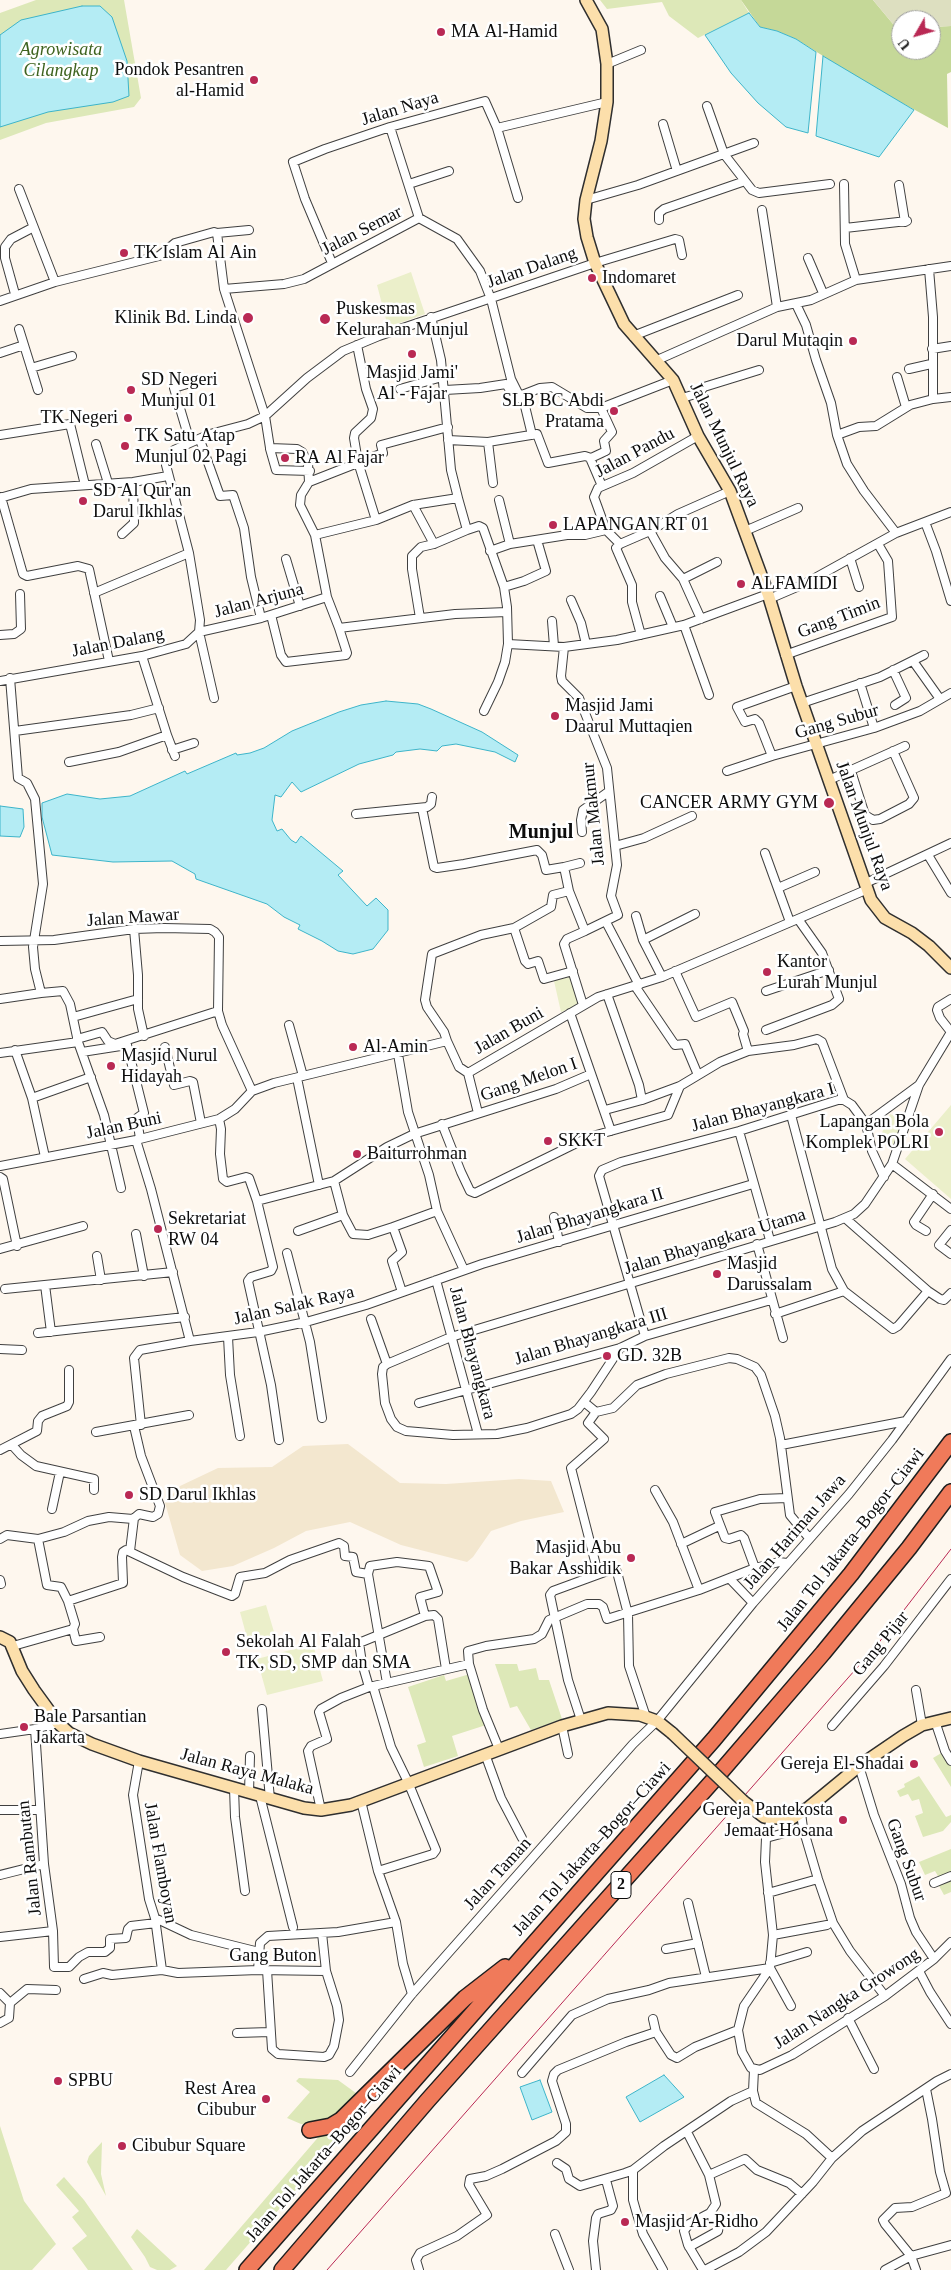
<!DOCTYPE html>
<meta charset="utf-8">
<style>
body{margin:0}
#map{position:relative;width:951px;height:2270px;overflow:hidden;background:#fef7ee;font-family:Georgia,serif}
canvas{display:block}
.north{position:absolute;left:891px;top:10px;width:50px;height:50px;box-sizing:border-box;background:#fff;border:1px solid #9e9e9e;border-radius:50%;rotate:232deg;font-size:14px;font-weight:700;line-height:20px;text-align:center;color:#0d0d0d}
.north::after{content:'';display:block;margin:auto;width:18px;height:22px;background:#b92954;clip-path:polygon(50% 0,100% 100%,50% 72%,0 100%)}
</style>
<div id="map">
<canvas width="951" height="2270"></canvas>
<div class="north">U</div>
</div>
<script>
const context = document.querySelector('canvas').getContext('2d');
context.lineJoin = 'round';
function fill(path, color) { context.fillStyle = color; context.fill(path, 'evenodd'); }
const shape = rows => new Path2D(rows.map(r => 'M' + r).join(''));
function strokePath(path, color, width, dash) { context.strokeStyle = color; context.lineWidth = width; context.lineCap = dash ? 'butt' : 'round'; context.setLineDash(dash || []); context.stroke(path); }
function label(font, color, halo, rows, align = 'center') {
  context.font = font + ' Georgia,serif'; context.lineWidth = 5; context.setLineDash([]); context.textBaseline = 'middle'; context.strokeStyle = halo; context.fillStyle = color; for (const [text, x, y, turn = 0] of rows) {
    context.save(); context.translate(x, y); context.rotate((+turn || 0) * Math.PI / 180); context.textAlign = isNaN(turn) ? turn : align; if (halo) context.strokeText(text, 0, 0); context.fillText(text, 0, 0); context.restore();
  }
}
fill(shape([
 [348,1444,400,1483,446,1484,519,1479,551,1481,564,1512,521,1521,491,1531,473,1557,467,1562,401,1545,350,1522,306,1531,274,1548,233,1566,202,1571,180,1555,165,1503,180,1486,218,1468,272,1467,303,1446]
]), '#f3e7cf');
fill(shape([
 [36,0,124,0,141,98,134,107,46,123,0,140,0,13],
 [600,0,741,0,749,13,698,38,669,16,662,2,607,9],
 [495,1664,517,1664,519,1671,536,1668,539,1680,549,1680,562,1719,531,1730,517,1706,510,1708],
 [470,1674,486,1725,452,1736,458,1756,424,1767,417,1745,426,1742,408,1687,444,1675,446,1681],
 [943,1752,951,1762,951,1787,933,1758],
 [919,1776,946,1817,951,1815,951,1822,943,1831,923,1837,915,1816,923,1813,919,1799,912,1801,908,1794,900,1797,897,1791,905,1787,904,1784],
 [951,1849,951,1892,944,1895,938,1884,941,1881,935,1871,925,1875,919,1862],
 [299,2078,338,2080,360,2096,335,2118,315,2124,301,2124,287,2118,310,2092,296,2081],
 [370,2105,226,2270,204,2270,321,2134,350,2121],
 [0,2126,24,2201,56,2244,32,2270,0,2270],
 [102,2142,101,2174,106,2196,87,2162,89,2156],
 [64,2177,84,2200,133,2270,88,2270,72,2248,87,2236,72,2217,79,2211,56,2185],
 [137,2229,177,2266,170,2270,157,2270,150,2267,145,2257,131,2237]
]), '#dde8b8');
fill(shape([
 [741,0,873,0,893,24,901,25,901,50,931,50,931,27,951,26,951,72,947,74,948,128,871,86,796,39,777,31,760,27]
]), '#c5d898');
fill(shape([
 [873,0,951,0,951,26,931,27,931,20,901,20,901,25,893,24]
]), '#dddfc0');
fill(shape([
 [411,272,425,314,388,327,377,285],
 [571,976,580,1005,561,1012,554,981],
 [951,1105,951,1199,905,1159],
 [890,1114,904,1120,892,1148,878,1142],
 [266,1605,277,1642,250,1649,240,1612],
 [313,1644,323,1681,267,1695,257,1659]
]), '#ebefca');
const water = shape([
 [82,6,100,6,112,17,127,61,129,96,113,102,48,112,0,127,0,35,21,20,82,6],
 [749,13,760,27,777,31,796,39,816,52,808,133,786,127,758,103,731,73,705,35,749,13],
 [823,56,914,110,879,157,816,136,823,56],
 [386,701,418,704,431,709,482,732,518,755,515,762,495,752,456,744,442,746,437,751,420,749,396,752,393,755,359,764,301,792,292,782,281,797,275,795,272,820,277,831,282,829,291,840,296,843,301,836,343,871,338,875,367,906,376,898,388,910,388,930,373,949,353,954,338,951,322,941,298,929,300,925,284,917,267,904,196,879,195,874,172,861,113,862,52,855,42,817,42,803,67,794,100,799,130,796,185,771,187,774,236,753,237,755,250,753,264,748,292,731,339,712,361,705,386,701],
 [0,806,23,809,24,827,20,837,0,836,0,806],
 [664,2075,684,2097,640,2122,626,2097,664,2075],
 [540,2080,552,2112,532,2120,520,2087,540,2080]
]);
fill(water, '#b4ecf4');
strokePath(water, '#3db4c9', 1);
const street = shape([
 [607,64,641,50],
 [707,106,724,154,752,190,759,193,830,184],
 [663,124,677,171],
 [390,127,419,218],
 [497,128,607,102],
 [409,184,449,171],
 [844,184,845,244,856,280],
 [899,185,905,222],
 [19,189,55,282],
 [586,200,638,185,754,143],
 [762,210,777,307],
 [419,218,457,239,480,271,491,299,511,379,518,393,522,395,540,388,552,387,587,408,601,408,673,380],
 [659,220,659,213,664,209,745,181],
 [845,228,907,221],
 [217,233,249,230],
 [808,258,823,293],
 [332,263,305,199,293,162,325,149,390,127,485,101,497,128,518,198],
 [929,269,933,317,933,399],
 [224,289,284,284,304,279,419,218],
 [15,294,5,258,5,247,11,239,32,228],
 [0,301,55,282,159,256,175,243,214,232,217,233,224,289,265,416,270,448,297,449,302,452,308,463,309,482,301,495,300,505,315,535,327,597,339,628,455,614,507,612],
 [796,304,806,325,816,360,831,403,837,435,847,464,864,491,896,533],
 [19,329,38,390],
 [633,336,738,295],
 [357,345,366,389,373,409,371,418,355,433,354,438,358,462,376,520],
 [932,349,951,346],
 [0,353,24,345],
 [655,361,777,307,811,300,856,280,951,266],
 [31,368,72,356],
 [909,369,931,364],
 [897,377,906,407],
 [400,389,442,377],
 [445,390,480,388,506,384,515,398,523,398,532,435],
 [682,398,699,393,704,387,759,370],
 [0,435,70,424,85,485],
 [837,435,859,427,876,426,910,405,933,399,951,397],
 [200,440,220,496,233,495,244,528,251,577,261,618],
 [448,440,488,442,537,434,548,463,585,456,591,458,606,451,604,441,612,432,601,408],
 [190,442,174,388,197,381],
 [488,442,493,483],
 [96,444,108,483],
 [270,449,276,470,310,471],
 [590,458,602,486],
 [309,482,383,453,381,445,448,427],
 [1,497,23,574,27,576,78,566,89,569,109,661],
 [0,498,31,489,133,482,168,476],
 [499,500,510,544],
 [413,505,434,544],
 [925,522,936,551,951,601],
 [467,530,479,526,483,528,504,587,507,607,508,644,505,662,498,682,484,711],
 [606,530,594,497,598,488,633,473,698,436],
 [606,530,620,544,650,531,678,514,730,491],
 [650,531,665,558,683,579,701,619],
 [745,531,798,508],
 [122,534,134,523,133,482],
 [315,535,376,520,413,505,458,498,451,470,441,360,431,317],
 [620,544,616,548,632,585,632,602,641,635],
 [490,551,510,544,567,535,585,535,606,530],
 [850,558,859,587],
 [286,559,300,606],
 [683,579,717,562],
 [504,587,524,581,546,571,537,540],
 [94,593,189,553],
 [660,596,673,627],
 [769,599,804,584,896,533,951,512],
 [571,600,581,623,586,644],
 [271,615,281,655,286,662,346,655,347,653,339,628],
 [420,618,412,569,412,556,421,547,434,544,467,530,458,498],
 [552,621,554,646],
 [684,625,709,695],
 [0,635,14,634,21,629,20,594],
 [508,644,564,647,617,640,684,625,768,594],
 [785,655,892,617,888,561,878,544],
 [913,661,940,699],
 [893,670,906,698,895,705],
 [10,678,18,778,27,783,35,799,43,884,33,947,35,969,41,993,63,991,70,1004,78,1042,104,1115,121,1188],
 [0,681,142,656,186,644,199,632,200,620,189,553,166,465,174,450,210,434,248,424,265,416,307,378,343,351,379,336,595,263,675,239,679,240,682,255],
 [860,683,874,728],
 [214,698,199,632,261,618,327,597],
 [802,703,880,677,924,655],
 [15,731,131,715,159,708],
 [167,735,175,756],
 [172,750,194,743],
 [772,756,759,723,755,719,745,722,737,707,796,686],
 [69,762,119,752,167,735,142,656],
 [727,771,772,756,874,728,920,711,951,693],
 [851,771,865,815,873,820,880,819,909,804,914,798,893,751],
 [829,780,905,746],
 [422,808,434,867,437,868,464,864,537,850,542,855,546,870,564,867,569,891],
 [356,814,427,807,431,804,432,797],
 [582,832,581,820,583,810,608,792],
 [615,846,644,838,692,816],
 [765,853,790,922],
 [928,855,951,893],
 [564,867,580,863],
 [866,883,951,843],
 [778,888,815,872],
 [636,916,643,940,662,977],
 [606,922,639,985],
 [514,928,525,961,528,964,538,961,544,979,573,971],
 [134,929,138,975,138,1009,144,1036],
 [643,940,695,914],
 [0,941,54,940,134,929,164,928,210,929,215,932,219,937,218,1011,222,1025,252,1091],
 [675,971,696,1017,732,1002,744,1031,743,1034,748,1051],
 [635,986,675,1045,685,1044,698,1075],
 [766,991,829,970],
 [607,994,639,1085,642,1100],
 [0,999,41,993],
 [951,999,938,1007,937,1010,940,1018,951,1032],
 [583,1005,564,944,567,939,585,931],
 [570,1013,611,1131],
 [73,1017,138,999],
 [289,1025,303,1076],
 [766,1030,832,1005,839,999,822,953,798,919],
 [77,1039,102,1032,108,1041,115,1044,218,1011],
 [447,1041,444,1032,427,1007,425,1000,432,954,481,935,514,928,551,907,553,895,569,891,585,931,618,915,611,896,617,865,607,768,579,698,562,681,561,676,564,647],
 [165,1047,174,1085,190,1081,193,1082,201,1123],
 [15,1050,32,1098,45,1157],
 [82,1052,127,1045,144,1113,137,1118,140,1139],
 [0,1053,78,1042],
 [398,1054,408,1112,429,1175,437,1211,464,1270],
 [468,1073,478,1113],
 [297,1078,319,1185],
 [32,1098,91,1077],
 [605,1110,642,1100,680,1086,720,1062,748,1051,794,1045,817,1039,822,1042,844,1100],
 [791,1115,832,1269,844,1291,893,1329,898,1326,928,1291],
 [219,1119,221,1129,220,1154,223,1179,227,1182,246,1177,249,1178,257,1201,273,1267,271,1271,251,1277,248,1281,271,1385,279,1440],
 [442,1124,461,1172,470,1191,475,1193,589,1137,668,1115,680,1086],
 [866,1124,872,1151,884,1177],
 [739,1131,770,1240],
 [136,1140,151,1189,190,1341],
 [892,1164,951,1209],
 [0,1166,136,1140,219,1119,235,1109,252,1091,274,1083,447,1041,459,1067,468,1073,598,997,662,977,868,889],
 [0,1177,3,1179,17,1246],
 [334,1181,387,1147,414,1134,556,1089,591,1074],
 [257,1201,334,1181,343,1215,353,1234,368,1235,393,1227,402,1252,392,1261,402,1292],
 [554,1217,559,1242],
 [845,1218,928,1291,940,1299,944,1300,951,1293],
 [393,1227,437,1211],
 [951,1230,939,1245,951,1254],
 [298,1231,343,1215],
 [926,1231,916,1225,914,1222,933,1194],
 [136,1234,144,1276],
 [757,1244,783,1338],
 [0,1249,83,1226],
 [287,1253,310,1342,322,1418],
 [97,1256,101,1280],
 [436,1280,478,1434],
 [45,1285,51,1332],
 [5,1289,173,1272],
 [775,1314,844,1291],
 [371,1319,387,1364,383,1367,382,1374,385,1403,391,1419,397,1427,406,1431,453,1435,497,1434,527,1428,571,1414,578,1409,591,1392,620,1348],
 [38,1333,185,1317],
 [645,1336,599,1176,602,1170,621,1162,739,1131,838,1100,844,1100,852,1105,866,1124,919,1085],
 [228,1337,230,1375,240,1436],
 [0,1349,22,1350],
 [387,1364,451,1337,835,1222,854,1214,865,1204,892,1164,919,1085,951,1032],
 [584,1402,596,1412,588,1423,604,1439,571,1468,598,1573],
 [419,1403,620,1348,645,1336,771,1300],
 [596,1412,613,1408,637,1385,666,1374,729,1358,737,1359,755,1367,761,1375,775,1416,780,1438,790,1515,809,1538],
 [141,1425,134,1358,140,1350,190,1341,258,1332,306,1322,366,1305,482,1264,753,1184],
 [96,1432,189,1415],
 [12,1445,21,1455,36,1466,94,1479,94,1490],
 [781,1445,906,1421],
 [0,1450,37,1431,38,1421,42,1416,67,1406,69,1402,69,1370],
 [655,1490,673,1522,699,1590],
 [52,1509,60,1472],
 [0,1539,7,1535,38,1539,47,1585,61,1587,68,1601,123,1583,122,1557,123,1552,126,1550,183,1577,232,1596,235,1594,240,1577,265,1573,290,1560,339,1543,344,1546,345,1556,353,1557,356,1572,368,1574],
 [38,1539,64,1532,88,1521,109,1517,133,1519,139,1514,153,1517,158,1514,160,1506,141,1456,134,1426],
 [681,1544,719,1526],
 [130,1551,134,1518],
 [755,1568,744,1538,741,1535,729,1539,725,1538,715,1512,760,1499,787,1498],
 [730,1579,753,1603],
 [0,1580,1,1584],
 [68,1601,75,1624,73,1629],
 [73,1629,76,1641,100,1637],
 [13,1646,73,1629],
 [387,1683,368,1574,370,1566,397,1562,429,1566,438,1592,420,1597,425,1616],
 [373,1686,391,1747,408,1782,436,1850,433,1854,378,1871],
 [369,1687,362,1663,359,1643,425,1616,434,1615,438,1619,446,1669],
 [916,1690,922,1725],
 [262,1709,270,1799],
 [581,1720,568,1680,550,1595,553,1591,613,1569,617,1572,628,1614,629,1666,646,1717],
 [935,1721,945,1751,951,1761],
 [58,1723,35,1729,44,1864,53,1931,54,1967,69,1967,79,1957,88,1952,105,1952,110,1948,110,1939,126,1938,128,1929,131,1926,156,1923],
 [562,1726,568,1754],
 [832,1726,884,1666,951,1579],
 [0,1734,35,1729],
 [499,1749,483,1710,469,1664,468,1651,486,1646,534,1639,542,1634,549,1620,587,1604,599,1604,603,1607,607,1619,699,1590,755,1568,779,1562,787,1563],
 [485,1754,501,1798,522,1838],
 [139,1761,133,1795,149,1899,155,1918,162,1970],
 [859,1766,874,1815,901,1884,910,1918,916,1932,934,1959],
 [234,1788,235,1817,245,1891],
 [249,1793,250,1756],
 [260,1796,293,1927],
 [361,1801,378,1871,396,1922,403,1964,412,1994],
 [0,1810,40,1810],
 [321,1810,308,1751,311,1746,327,1739,319,1712,321,1709,341,1698,369,1687,469,1664],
 [801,1813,803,1828,818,1879,833,1923,850,1951,885,1996],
 [771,1819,766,1838,765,1862,773,1935,770,1968,744,2006,738,2030,742,2052,751,2068,760,2070,792,2055,885,1996,934,1959,951,1942],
 [766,1838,803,1828],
 [0,1875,44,1864],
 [934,1883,951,1876],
 [768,1893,818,1879],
 [688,1903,706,1977],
 [155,1918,191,1935,259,1952],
 [773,1935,827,1925],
 [0,1937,53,1931],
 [666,1949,698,1943],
 [770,1963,807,1952],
 [258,1970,260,1943,268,1936,338,1932,396,1922],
 [267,1970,272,2049,278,2054,324,2057,329,2055,334,2046,339,2020,337,2006,326,1971],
 [919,1971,930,1992,951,2024],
 [84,1979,103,1973,112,1975,162,1970,178,1973,258,1970,326,1971,322,1933],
 [0,1993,10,2003],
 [848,2018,874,2069],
 [653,2019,656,2032],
 [0,2023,9,2018,10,2003,27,1989,56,1990],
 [237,2033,270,2032],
 [754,2070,753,2091,756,2103,806,2134,832,2158],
 [350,2072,412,1994,633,1744,657,1721,753,1603,849,1494,892,1440,951,1359],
 [522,2073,572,2015,608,1999,649,1990,669,1983,770,1968,791,2006],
 [687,2132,709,2175,716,2204,710,2213,689,2224,684,2231,688,2245,703,2270],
 [557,2163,566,2169,569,2179,580,2186,625,2173,633,2170,664,2146,731,2101,753,2091],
 [633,2170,633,2200,637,2214,643,2234,663,2270],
 [709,2175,745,2159,757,2170,789,2183,802,2194],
 [555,2234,569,2270],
 [689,2247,718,2231,719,2226,710,2213],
 [419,2270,416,2260,420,2253,457,2236,487,2215,469,2185,470,2179,486,2176,502,2169,556,2141,566,2132,566,2124,552,2081,554,2074,558,2070,626,2042,656,2032,671,2055,677,2058,695,2047,738,2030],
 [596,2270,593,2241,596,2218,598,2214,611,2210,613,2206,606,2180],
 [705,2270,739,2252,766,2232,813,2182,832,2158,862,2131,937,2081,951,2074],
 [885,2270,911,2256,951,2245],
 [916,2270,911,2256,885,2224,883,2220,895,2208,912,2207,946,2193,940,2172,932,2119,926,2089]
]);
const secondary = shape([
 [586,0,602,29,607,64,607,102,601,141,586,200,584,219,587,237,595,263,624,324,673,380,698,436,730,491,768,594,796,686,871,900,885,918,912,933,929,946,951,968],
 [0,1637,10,1642,22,1671,34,1690,58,1723,69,1733,92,1744,139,1761,304,1808,321,1810,351,1805,562,1726,608,1713,640,1715,657,1721,672,1733],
 [743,1801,764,1817,791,1819,808,1808,859,1766,903,1736,922,1725,951,1718]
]);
const highway = shape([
 [310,2130,331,2126,341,2120,465,1998,505,1967],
 [247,2270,714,1739,851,1574,951,1442],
 [282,2270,428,2100,718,1775,823,1653,909,1548,951,1492]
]);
strokePath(street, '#404040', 10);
strokePath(secondary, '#2f2f2f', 14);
strokePath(highway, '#1e1e1e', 18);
strokePath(street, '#fff', 8);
strokePath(secondary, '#fcdfab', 11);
strokePath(highway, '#f07a5a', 15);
strokePath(shape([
 [327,2270,877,1645,951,1549]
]), '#b92954', 1);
const secondaryBridge = shape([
 [672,1733,743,1801]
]);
strokePath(secondaryBridge, '#2f2f2f', 14, []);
strokePath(secondaryBridge, '#fcdfab', 11);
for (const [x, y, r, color] of [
 [441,32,5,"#b92954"],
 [254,80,5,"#b92954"],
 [124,253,5,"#b92954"],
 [592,278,5,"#b92954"],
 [248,318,6,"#b92954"],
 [325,319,6,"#b92954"],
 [853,341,5,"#b92954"],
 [412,354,5,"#b92954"],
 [131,390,5,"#b92954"],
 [614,411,5,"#b92954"],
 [128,418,5,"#b92954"],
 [125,446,5,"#b92954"],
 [285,458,5,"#b92954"],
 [83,501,5,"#b92954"],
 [553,525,5,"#b92954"],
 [741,584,5,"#b92954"],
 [555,716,5,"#b92954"],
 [829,803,6,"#b92954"],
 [767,972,5,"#b92954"],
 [353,1047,5,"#b92954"],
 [111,1066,5,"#b92954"],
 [939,1132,5,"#b92954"],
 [548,1141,5,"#b92954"],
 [357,1154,5,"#b92954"],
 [158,1229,5,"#b92954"],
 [717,1274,5,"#b92954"],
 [607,1356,5,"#b92954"],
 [129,1495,5,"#b92954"],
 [631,1558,5,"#b92954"],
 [226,1652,5,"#b92954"],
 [24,1727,5,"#b92954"],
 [914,1764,5,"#b92954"],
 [843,1820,5,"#b92954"],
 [58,2081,5,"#b92954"],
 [266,2099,5,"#b92954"],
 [122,2146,5,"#b92954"],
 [625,2222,5,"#b92954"]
]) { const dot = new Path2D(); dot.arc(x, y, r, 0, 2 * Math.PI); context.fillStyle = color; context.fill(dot); strokePath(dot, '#fff', 2); }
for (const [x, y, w] of [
 [621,1885,20]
]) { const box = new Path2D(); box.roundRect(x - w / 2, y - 13.5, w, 27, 4); context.fillStyle = '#fff'; context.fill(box); strokePath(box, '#0d0d0d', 1); }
label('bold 16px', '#0d0d0d', null, [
 ["2",621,1885]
]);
label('18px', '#0d0d0d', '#fff', [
 ["MA Al-Hamid",451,32],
 ["Pondok Pesantren",244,70,"right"],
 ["al-Hamid",244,91,"right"],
 ["TK Islam Al Ain",134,253],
 ["Indomaret",602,278],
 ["Puskesmas",336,309],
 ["Kelurahan Munjul",336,330],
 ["Klinik Bd. Linda",237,318,"right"],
 ["Darul Mutaqin",843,341,"right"],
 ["Masjid Jami'",412,373,"center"],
 ["Al - Fajar",412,394,"center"],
 ["SD Negeri",141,380],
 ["Munjul 01",141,401],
 ["SLB BC Abdi",604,401,"right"],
 ["Pratama",604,422,"right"],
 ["TK Negeri",118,418,"right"],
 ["TK Satu Atap",135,436],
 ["Munjul 02 Pagi",135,457],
 ["RA Al Fajar",295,458],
 ["SD Al Qur'an",93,491],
 ["Darul Ikhlas",93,512],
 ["LAPANGAN RT 01",563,525],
 ["ALFAMIDI",751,584],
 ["Masjid Jami",565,706],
 ["Daarul Muttaqien",565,727],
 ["CANCER ARMY GYM",818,803,"right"],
 ["Kantor",777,962],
 ["Lurah Munjul",777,983],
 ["Al-Amin",363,1047],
 ["Masjid Nurul",121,1056],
 ["Hidayah",121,1077],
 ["Lapangan Bola",929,1122,"right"],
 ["Komplek POLRI",929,1143,"right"],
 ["SKKT",558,1141],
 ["Baiturrohman",367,1154],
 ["Sekretariat",168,1219],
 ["RW 04",168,1240],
 ["Masjid",727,1264],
 ["Darussalam",727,1285],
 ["GD. 32B",617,1356],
 ["SD Darul Ikhlas",139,1495],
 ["Masjid Abu",621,1548,"right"],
 ["Bakar Asshidik",621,1569,"right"],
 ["Sekolah Al Falah",236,1642],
 ["TK, SD, SMP dan SMA",236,1663],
 ["Bale Parsantian",34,1717],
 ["Jakarta",34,1738],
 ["Gereja El-Shadai",904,1764,"right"],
 ["Gereja Pantekosta",833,1810,"right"],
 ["Jemaat Hosana",833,1831,"right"],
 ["SPBU",68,2081],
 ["Rest Area",256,2089,"right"],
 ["Cibubur",256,2110,"right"],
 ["Cibubur Square",132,2146],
 ["Masjid Ar-Ridho",635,2222]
], 'left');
label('italic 18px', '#3e631f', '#fff', [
 ["Agrowisata",61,50],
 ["Cilangkap",61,71]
]);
label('18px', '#0d0d0d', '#fff', [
 ["Jalan Naya",400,109,-17],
 ["Jalan Semar",362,231,-27],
 ["Jalan Dalang",532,268,-19],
 ["Jalan Munjul Raya",724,445,64],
 ["Jalan Pandu",635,453,-28],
 ["Jalan Arjuna",259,601,-15],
 ["Gang Timin",839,618,-21],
 ["Jalan Dalang",118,643,-11],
 ["Gang Subur",837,722,-16],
 ["Jalan Makmur",594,814,-96],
 ["Jalan Munjul Raya",864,826,70],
 ["Jalan Mawar",133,918,-4],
 ["Jalan Buni",509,1031,-30],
 ["Gang Melon I",529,1080,-19],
 ["Jalan Bhayangkara I",763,1108,-15],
 ["Jalan Buni",124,1126,-12],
 ["Jalan Bhayangkara II",590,1216,-17],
 ["Jalan Bhayangkara Utama",715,1242,-17],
 ["Jalan Salak Raya",294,1306,-13],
 ["Jalan Bhayangkara III",591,1337,-17],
 ["Jalan Bhayangkara",472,1353,75],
 ["Jalan Harimau Jawa",795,1532,-49],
 ["Jalan Tol Jakarta–Bogor–Ciawi",851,1540,-52],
 ["Gang Pijar",881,1644,-51],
 ["Jalan Raya Malaka",247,1772,15],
 ["Jalan Tol Jakarta–Bogor–Ciawi",592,1849,-48],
 ["Jalan Rambutan",30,1858,-96],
 ["Gang Subur",906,1860,70],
 ["Jalan Flamboyan",160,1863,80],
 ["Jalan Taman",498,1874,-48],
 ["Gang Buton",273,1956],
 ["Jalan Nangka Growong",847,1999,-33],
 ["Jalan Tol Jakarta–Bogor–Ciawi",324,2154,-49]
]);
label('bold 20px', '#0d0d0d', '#fff', [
 ["Munjul",541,833]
]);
</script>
